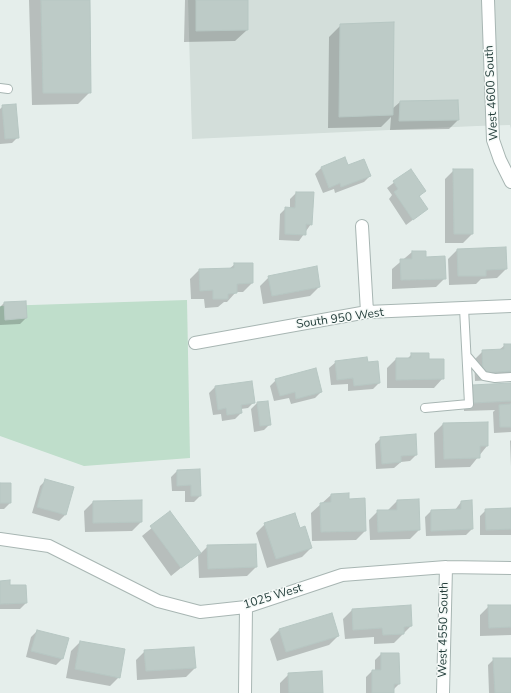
<!DOCTYPE html>
<style>
body{margin:0}
canvas{display:block;background:#e5eeeb}
</style>
<canvas width="511" height="693"></canvas>
<script>
const context = document.querySelector('canvas').getContext('2d');
context.lineJoin = 'round';
function fill(path, color) { context.fillStyle = color; context.fill(path, 'evenodd'); }
const shape = rows => new Path2D(rows.map(r => 'M' + r).join(''));
function strokePath(path, color, width, dash) { context.strokeStyle = color; context.lineWidth = width; context.lineCap = dash ? 'butt' : 'round'; context.setLineDash(dash || []); context.stroke(path); }
function label(font, color, halo, rows, align = 'center') {
  context.font = font + ' "Nunito Sans",sans-serif'; context.lineWidth = 3; context.setLineDash([]); context.textBaseline = 'middle'; context.strokeStyle = halo; context.fillStyle = color; for (const [text, x, y, turn = 0] of rows) {
    context.save(); context.translate(x, y); context.rotate((+turn || 0) * Math.PI / 180); context.textAlign = isNaN(turn) ? turn : align; if (halo) context.strokeText(text, 0, 0); context.fillText(text, 0, 0); context.restore();
  }
}
fill(shape([
 [188,0,511,0,511,129,510,125,477,126,192,139]
]), '#d3deda');
fill(shape([
 [187,300,190,458,84,466,0,436,0,306]
]), '#bfdecb');
fill(shape([
 [29,0,89,0,90,92,78,104,32,105],
 [185,0,247,0,247,30,235,41,184,42],
 [341,25,392,109,400,102,458,120,449,129,390,130,391,117,381,127,328,128,329,37],
 [3,106,18,137,12,143,0,144,0,109],
 [347,166,370,176,364,182,335,193,334,189,323,193,315,174,321,168],
 [410,170,424,191,419,197,427,209,406,225,389,199,392,195,387,188],
 [454,170,472,234,463,243,445,243,445,179],
 [296,193,311,224,299,241,279,240,280,214,286,208,290,208,290,199],
 [457,250,506,269,497,278,481,279,476,284,449,285,448,259],
 [412,252,425,258,445,278,436,287,392,289,392,269],
 [235,264,252,283,243,292,236,292,227,302,224,302,218,307,205,308,204,299,191,299,190,279,199,270,229,269],
 [269,277,319,287,310,296,263,304,260,286],
 [4,303,26,318,20,324,0,325,0,307],
 [505,345,511,345,511,379,475,381,474,360,483,351,499,350],
 [412,354,443,378,434,388,387,388,387,368,396,359,407,359],
 [336,362,367,363,379,383,373,389,348,391,348,384,331,385,329,368],
 [276,380,321,392,315,398,291,404,289,398,274,401,270,386],
 [511,384,511,432,494,433,493,412,495,410,464,411,464,395,473,386],
 [215,387,254,402,248,408,241,409,241,413,235,419,222,421,221,414,213,415,209,393],
 [257,403,270,424,264,430,254,432,251,409],
 [487,423,487,446,470,467,435,468,434,433,443,424],
 [381,438,416,455,410,461,401,462,394,468,376,469,375,444],
 [511,440,511,467,510,441],
 [199,470,200,496,194,502,185,502,185,491,172,491,171,477,177,471],
 [46,480,65,515,59,521,32,513,40,486],
 [0,484,10,503,4,509,0,509],
 [331,495,348,500,365,531,356,540,312,541,311,513],
 [397,501,419,530,410,539,370,540,369,520,378,511,388,510],
 [471,501,472,529,466,535,426,536,425,517,431,511,455,510,461,502],
 [93,502,141,522,132,531,85,532,84,511],
 [511,509,511,535,480,535,480,516,486,510],
 [170,513,200,554,208,546,256,567,247,576,199,578,198,554,171,576,142,536],
 [265,524,299,529,311,548,302,557,267,568,256,533],
 [0,582,9,586,26,603,20,609,0,609],
 [489,606,511,606,511,635,480,636,480,615],
 [352,610,411,626,394,643,374,644,374,637,345,639,343,619],
 [279,630,338,636,329,645,277,661,270,639],
 [37,631,67,638,62,659,56,665,26,657,31,637],
 [80,642,119,677,110,686,66,678,71,651],
 [145,651,195,668,186,677,137,680,136,660],
 [381,654,399,684,393,690,393,693,366,693,366,677,372,671,375,671,375,660],
 [494,659,511,659,511,693,489,693,488,665],
 [289,674,321,693,280,693,280,683]
]), '#0003');
const building = shape([
 [41,0,90,0,91,93,43,93,41,0],
 [196,0,248,0,248,30,196,31,196,0],
 [394,22,393,115,339,117,340,24,394,22],
 [458,100,459,120,399,121,400,101,458,100],
 [16,104,19,138,5,139,2,105,16,104],
 [345,157,348,165,364,159,371,176,341,187,340,183,329,188,321,167,345,157],
 [411,169,426,191,419,196,428,209,413,220,394,192,398,189,393,181,411,169],
 [453,169,473,169,473,234,454,234,453,169],
 [296,192,314,192,312,225,306,224,306,235,285,234,285,207,295,208,296,192],
 [506,247,507,269,486,270,486,276,458,276,457,249,506,247],
 [412,251,426,251,426,257,445,256,446,279,401,280,400,259,412,259,412,251],
 [234,263,253,263,253,283,237,284,237,293,228,294,228,299,213,299,213,290,200,291,199,269,234,268,234,263],
 [317,266,320,287,272,296,268,276,317,266],
 [26,301,27,318,5,320,4,302,26,301],
 [504,344,511,344,511,371,483,373,482,350,504,349,504,344],
 [411,353,429,353,429,359,444,359,444,379,396,380,396,358,411,358,411,353],
 [367,357,368,362,378,361,380,383,354,386,353,378,337,380,335,361,367,357],
 [316,368,322,392,296,399,295,392,280,396,275,379,316,368],
 [252,381,255,403,241,405,242,413,227,415,226,408,218,410,215,386,252,381],
 [511,383,511,401,473,403,472,385,511,383],
 [268,401,271,425,260,426,257,402,268,401],
 [511,404,511,427,500,427,499,405,511,404],
 [488,422,488,446,480,446,480,458,444,459,443,423,488,422],
 [416,434,417,455,401,456,401,462,382,464,380,437,416,434],
 [200,469,201,496,191,496,191,485,177,486,177,470,200,469],
 [45,479,74,487,66,515,37,507,45,479],
 [0,483,11,483,11,503,0,503,0,483],
 [349,493,349,499,365,498,366,531,321,532,320,503,331,502,331,494,349,493],
 [419,499,420,530,378,532,377,510,397,510,397,500,419,499],
 [142,500,142,522,93,523,93,501,142,500],
 [472,500,473,529,431,531,431,510,461,509,461,501,472,500],
 [511,508,511,529,486,530,485,509,511,508],
 [170,511,201,553,181,568,150,526,170,511],
 [295,513,300,528,305,526,312,548,276,559,264,523,295,513],
 [256,544,257,567,208,569,207,545,256,544],
 [10,580,10,585,26,585,27,603,0,604,0,581,10,580],
 [411,605,412,626,404,627,404,634,383,635,382,628,353,630,352,609,411,605],
 [488,605,511,605,511,627,489,628,488,605],
 [332,613,339,636,286,652,279,629,332,613],
 [37,630,69,638,63,659,31,651,37,630],
 [80,641,125,649,120,678,75,669,80,641],
 [194,647,196,668,146,671,144,650,194,647],
 [381,653,399,653,400,684,394,684,394,693,372,693,372,670,381,670,381,653],
 [493,658,511,658,511,693,495,693,493,658],
 [322,671,323,693,289,693,288,673,322,671]
]);
fill(building, '#bdcbc7');
strokePath(building, '#b7c7c3', 1);
const lane = shape([
 [0,88,8,89],
 [467,356,484,376,495,378,511,377],
 [425,408,469,404,464,308]
]);
const street = shape([
 [488,0,493,140,500,160,511,182],
 [362,226,367,312],
 [195,343,367,312,511,306],
 [0,539,49,546,158,601,200,612,246,607,342,575,446,567,511,568],
 [245,693,246,607],
 [443,693,446,567]
]);
strokePath(lane, '#a8b6b3', 10);
strokePath(street, '#a8b6b3', 14);
strokePath(lane, '#fff', 8);
strokePath(street, '#fff', 12);
label('12px', '#253f3c', '#f6faf8', [
 ["West 4600 South",492,93,-93],
 ["South 950 West",340,319,-8],
 ["1025 West",273,597,-17],
 ["West 4550 South",444,630,-89]
]);
</script>
